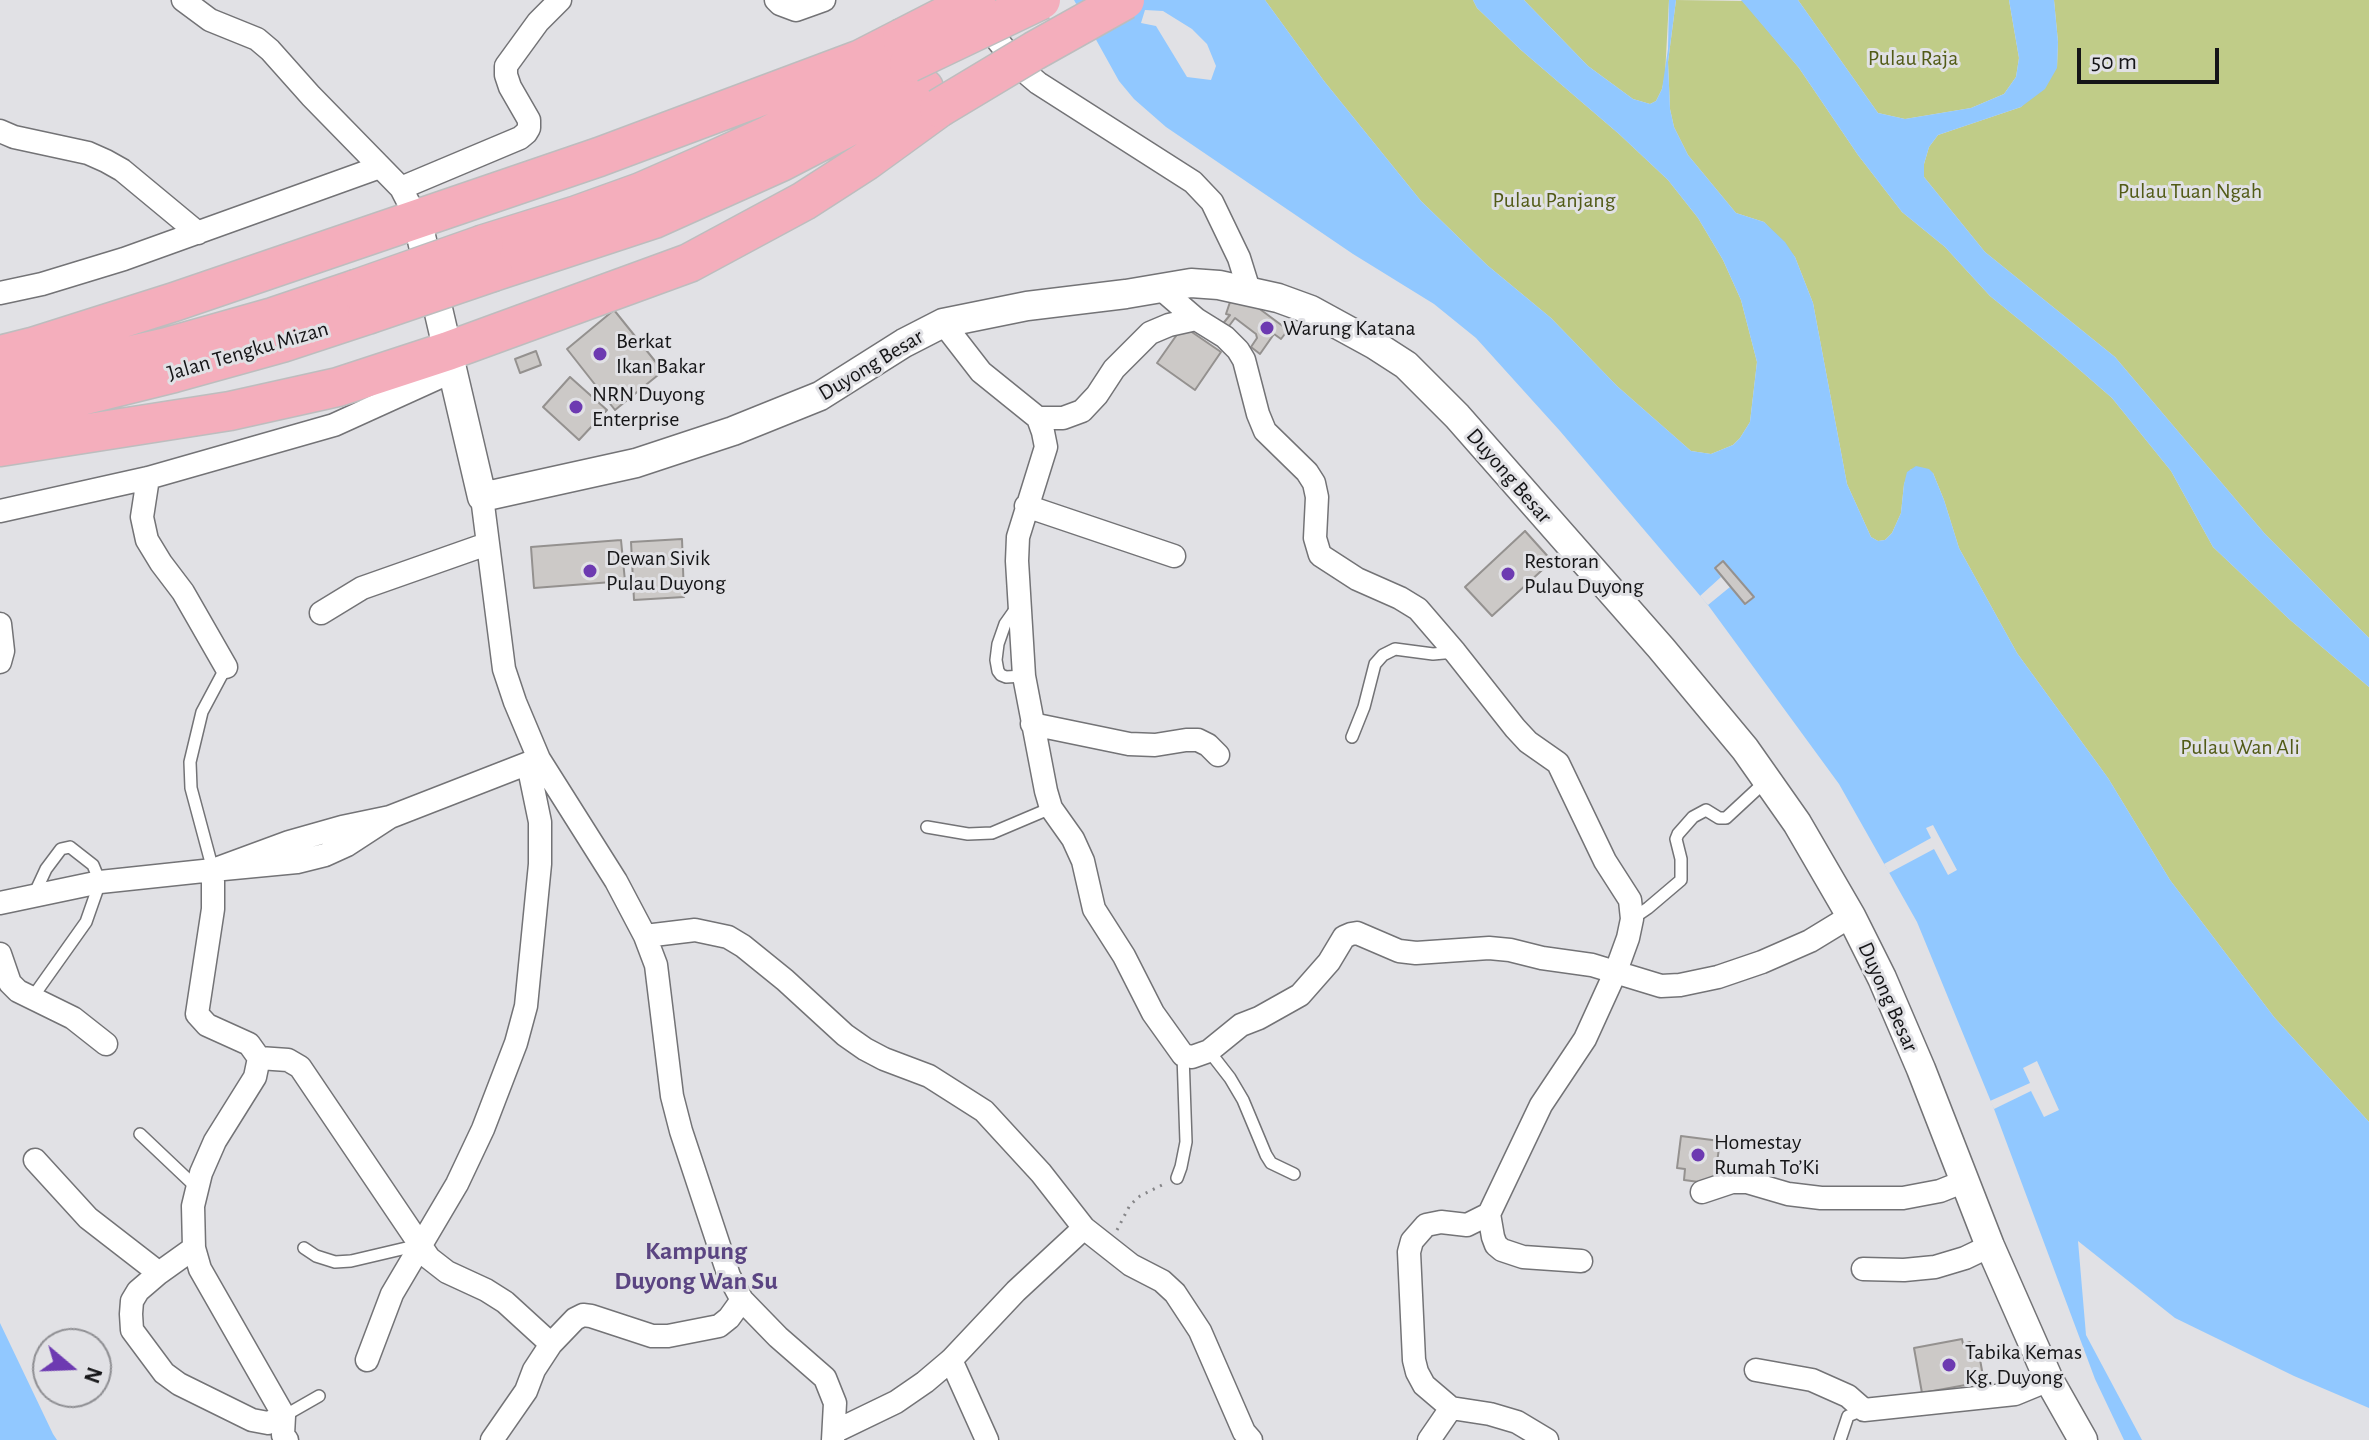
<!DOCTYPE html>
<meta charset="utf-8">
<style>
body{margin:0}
#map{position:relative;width:2369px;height:1440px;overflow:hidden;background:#e1e1e5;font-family:"Alegreya Sans",sans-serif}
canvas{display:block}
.north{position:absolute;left:32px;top:1328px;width:80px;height:80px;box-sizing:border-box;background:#e1e1e5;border:2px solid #8f8f93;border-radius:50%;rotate:109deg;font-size:22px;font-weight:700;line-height:32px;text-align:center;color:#151517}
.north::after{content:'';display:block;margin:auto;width:28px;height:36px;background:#6d3ab1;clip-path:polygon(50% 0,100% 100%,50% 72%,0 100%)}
.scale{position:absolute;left:2077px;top:48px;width:142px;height:36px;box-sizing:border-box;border:4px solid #151517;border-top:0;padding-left:10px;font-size:24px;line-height:28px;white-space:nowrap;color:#151517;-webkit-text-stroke:6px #e1e1e5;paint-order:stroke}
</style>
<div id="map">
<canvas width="2369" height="1440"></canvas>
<div class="north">N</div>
<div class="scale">50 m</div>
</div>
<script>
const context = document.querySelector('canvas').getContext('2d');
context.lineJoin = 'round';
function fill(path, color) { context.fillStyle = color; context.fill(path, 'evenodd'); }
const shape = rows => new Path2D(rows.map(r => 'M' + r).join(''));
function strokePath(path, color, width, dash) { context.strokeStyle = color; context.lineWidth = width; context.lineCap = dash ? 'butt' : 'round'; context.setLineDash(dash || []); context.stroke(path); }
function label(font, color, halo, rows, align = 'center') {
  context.font = font + ' "Alegreya Sans",sans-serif'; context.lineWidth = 6; context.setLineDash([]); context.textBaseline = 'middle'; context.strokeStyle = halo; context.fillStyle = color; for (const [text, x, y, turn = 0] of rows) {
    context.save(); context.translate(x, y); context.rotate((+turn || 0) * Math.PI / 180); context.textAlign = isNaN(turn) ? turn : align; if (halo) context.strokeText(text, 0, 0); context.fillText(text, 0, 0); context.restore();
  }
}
fill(shape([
 [1265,0,1473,0,1477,8,1521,50,1619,134,1668,180,1698,218,1723,260,1741,300,1757,362,1750,422,1740,438,1733,445,1711,454,1691,451,1617,386,1551,318,1487,265,1421,201,1324,81],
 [1524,0,1669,0,1665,75,1662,89,1656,101,1650,104,1633,99,1588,66],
 [1676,0,1743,1,1799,68,1858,155,1902,212,1945,247,1990,296,2059,352,2112,398,2171,471,2213,547,2289,619,2369,687,2369,1122,2274,1017,2170,880,2108,778,2017,653,1959,548,1944,500,1933,473,1911,469,1904,484,1901,513,1892,533,1885,540,1878,541,1871,537,1847,484,1813,303,1795,257,1764,222,1736,213,1688,155,1674,127,1670,109,1668,62],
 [1798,0,2009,0,2019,58,2016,77,2004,94,1971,108,1905,119,1878,113],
 [2054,0,2369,0,2369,638,2265,534,2115,357,1985,252,1924,177,1924,164,1929,147,1938,135,2021,107,2057,67,2058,42]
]), '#c0cc88');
fill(shape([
 [1074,0,1265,0,1324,81,1421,201,1487,265,1551,318,1617,386,1674,436,1691,451,1711,454,1733,445,1740,438,1750,422,1757,362,1741,300,1723,260,1698,218,1668,180,1619,134,1521,50,1477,8,1473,0,1524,0,1588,66,1633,99,1650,104,1656,101,1662,89,1668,49,1669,0,1676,0,1668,62,1670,109,1674,127,1688,155,1736,213,1764,222,1785,242,1795,257,1813,303,1847,484,1871,537,1878,541,1885,540,1892,533,1901,513,1904,484,1907,472,1916,466,1929,469,1933,473,1944,500,1959,548,2017,653,2108,778,2170,880,2274,1017,2369,1122,2369,1408,2294,1376,2175,1318,2078,1241,2086,1335,2142,1440,2124,1440,2095,1379,1994,1109,1917,922,1839,784,1708,605,1560,431,1476,338,1434,304,1353,254,1166,127,1134,99,1119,81],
 [1145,10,1163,11,1192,29,1207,44,1216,66,1211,80,1187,77,1156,26,1141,23],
 [1741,0,1798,0,1878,113,1905,119,1971,108,2004,94,2016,77,2019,58,2009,0,2054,0,2058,42,2057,68,2045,89,2021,107,1938,135,1929,147,1924,164,1924,177,1985,252,2115,357,2265,534,2369,638,2369,687,2289,619,2213,547,2171,471,2112,398,2059,352,1990,296,1945,247,1902,212,1858,155,1799,68],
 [0,1323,53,1434,57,1440,0,1440]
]), '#91c8ff');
fill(shape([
 [1723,560,1755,597,1745,605,1730,587,1708,605,1700,596,1721,577,1714,568],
 [1933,825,1957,870,1948,875,1934,849,1889,873,1884,864,1931,838,1926,828],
 [2037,1061,2059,1110,2044,1117,2031,1091,1994,1109,1990,1101,2030,1083,2023,1068]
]), '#e1e1e5');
const building = shape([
 [1231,299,1253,304,1288,330,1281,339,1274,334,1260,354,1251,347,1257,338,1256,334,1235,318,1226,330,1221,326,1230,315,1226,314,1231,299],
 [614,310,663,371,615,410,567,349,614,310],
 [1183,326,1221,352,1195,390,1157,363,1183,326],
 [536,351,541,365,520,373,515,359,536,351],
 [570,377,607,410,579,440,543,407,570,377],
 [1525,531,1552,561,1492,616,1465,587,1525,531],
 [682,539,684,597,634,600,631,542,682,539],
 [621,540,625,581,534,588,531,547,621,540],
 [1723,561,1754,597,1745,604,1715,568,1723,561],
 [1681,1136,1720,1141,1714,1184,1684,1180,1685,1169,1677,1168,1681,1136],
 [1962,1339,1963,1344,1970,1342,1972,1355,1979,1354,1983,1376,1970,1379,1971,1384,1922,1393,1914,1348,1962,1339]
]);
fill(building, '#ccc9c7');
strokePath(building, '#94918f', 2);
const service = shape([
 [1017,607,1005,624,998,644,996,660,998,671,1001,675,1006,677,1024,676],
 [1352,737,1364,707,1375,664,1383,655,1395,649,1433,654,1455,652],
 [927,827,968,834,992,833,1051,808],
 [213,870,191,788,190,762,202,712,226,667],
 [1632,919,1648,908,1681,880,1681,859,1676,839,1678,834,1693,817,1706,810,1719,818,1726,818,1767,780],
 [32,998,86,922,100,882,93,865,70,847,61,849,46,869,33,897],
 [1209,1051,1230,1078,1243,1100,1266,1155,1271,1163,1294,1174],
 [140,1134,197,1188],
 [1177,1178,1181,1167,1186,1142,1183,1055],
 [304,1248,316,1256,335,1262,351,1261,419,1245],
 [284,1416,319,1396],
 [1840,1440,1848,1416,1863,1410]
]);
const minor = shape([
 [183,0,210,20,257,39,270,50,311,96,401,188,417,219],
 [776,0,780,4,796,10,824,0],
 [982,15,991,32,1018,66,1038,83,1193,182,1212,202,1239,258,1249,290],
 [0,131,14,137,88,153,106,161,122,170,198,233],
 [401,188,520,138,526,133,529,128,529,120,510,87,506,75,506,66,538,22,560,0],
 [0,293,42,284,124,259,380,167],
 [1196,319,1225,337,1238,350,1244,360,1258,414,1265,431,1307,472,1314,483,1317,497,1315,538,1320,555,1357,579,1400,598,1418,609,1455,652,1515,728,1528,742,1558,763,1605,861,1630,900,1632,919,1628,938,1616,971,1585,1039,1541,1105,1489,1214,1467,1225,1441,1222,1426,1225,1412,1241,1409,1252,1414,1360,1417,1372,1424,1385,1451,1408,1490,1414,1517,1422,1547,1440],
 [943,323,981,372,1038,418,1043,432,1046,447,1018,537,1017,561,1024,676,1046,791,1051,808,1073,839,1083,861,1094,909,1124,956,1153,1013,1183,1055,1192,1057,1209,1051,1241,1025,1259,1018,1300,995,1329,962,1344,937,1351,934,1357,933,1399,951,1416,953,1489,948,1510,950,1542,958,1592,965,1661,986,1680,985,1718,977,1762,962,1810,941,1851,916],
 [1038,418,1063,418,1082,411,1097,395,1114,369,1150,333,1169,325,1196,319,1160,288],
 [148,478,142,517,147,540,161,563,183,592,226,667],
 [482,497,504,669,515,702,539,759,616,881,645,936,656,965,672,1096,681,1131,729,1276,742,1300,778,1337,825,1378,835,1403,833,1440],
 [1026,506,1174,556],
 [0,511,148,478,334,425,453,371],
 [321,613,362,588,487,544],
 [0,624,3,651,0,662],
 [1032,724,1129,744,1155,745,1186,740,1198,740,1208,745,1218,755],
 [390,817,347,845,325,855,297,862,213,870,213,909,197,1014,207,1025,249,1044,259,1058,288,1060,300,1067,429,1258,447,1272,486,1290,505,1302,551,1344],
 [0,903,100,882,213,870,289,842,342,827,390,817,539,759],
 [645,936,695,930,728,937,743,946,785,980,845,1035,865,1049,884,1059,929,1076,984,1111,1041,1173,1084,1228,1131,1265,1162,1281,1175,1293,1200,1331,1244,1432,1251,1440],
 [0,954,10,983,18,991,73,1018,106,1044],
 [35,1160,88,1218,159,1273,194,1248,200,1269,284,1416,283,1435,287,1440],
 [1702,1192,1732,1182,1747,1182,1788,1194,1821,1198,1903,1198,1940,1191,1965,1181],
 [1489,1214,1493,1237,1496,1245,1502,1250,1523,1257,1581,1261],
 [194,1248,193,1206,201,1173,215,1141,255,1077,259,1058],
 [1863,1269,1904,1270,1935,1267,1965,1258,1990,1246],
 [159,1273,138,1291,132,1301,131,1314,132,1330,164,1373,179,1384,252,1420,268,1423,284,1416],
 [367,1360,392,1294,457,1184,483,1129,516,1043,526,1006,540,864,540,822,528,764],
 [951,1360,987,1440],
 [1756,1370,1812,1380,1848,1396,1864,1410,2015,1394,2049,1380],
 [834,1432,896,1402,925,1382,951,1360,1016,1291,1084,1228],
 [492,1440,526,1391,534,1370,551,1344,575,1319,583,1315,591,1316,652,1336,668,1336,719,1326,729,1318,742,1300],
 [1429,1440,1451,1408]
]);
const tertiary = shape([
 [417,219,482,497,636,463,733,431,820,396,904,343,943,323,1027,306,1126,294,1191,283,1219,285,1278,298,1311,310,1375,345,1406,365,1457,416,1661,648,1745,749,1797,823,1851,916,1882,978,1921,1069,1990,1246,2049,1380,2083,1440]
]);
const trunk = shape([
 [484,244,577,215,641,192,705,164,769,135,909,63],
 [493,272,654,219,781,162,924,88],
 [0,355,32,347,174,302,599,157,861,59,902,38],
 [0,385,167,347,273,317,356,289],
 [0,416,174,373,282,343,367,315],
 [0,447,230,411,338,387,448,351,689,263,804,201,866,161,939,108]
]);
strokePath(service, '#737376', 14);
strokePath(minor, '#737376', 25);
strokePath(tertiary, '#737376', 31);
strokePath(trunk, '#bdbdbe', 41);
strokePath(shape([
 [1117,1230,1130,1205,1140,1196,1164,1184]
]), '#858588', 3, [2, 6]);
strokePath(service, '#fff', 11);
strokePath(minor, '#fff', 22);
strokePath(tertiary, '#fff', 28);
strokePath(trunk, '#f4aebc', 38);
const trunkBridge = shape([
 [902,38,976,0],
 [909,63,1041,0],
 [939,108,1034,51,1125,0],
 [356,289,484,244],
 [367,315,493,272]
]);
strokePath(trunkBridge, '#bdbdbe', 41, []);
strokePath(trunkBridge, '#f4aebc', 38);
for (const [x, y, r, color] of [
 [1267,328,8,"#6d3ab1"],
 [600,354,8,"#6d3ab1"],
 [576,407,8,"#6d3ab1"],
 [590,571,8,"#6d3ab1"],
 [1508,574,8,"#6d3ab1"],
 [1698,1155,8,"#6d3ab1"],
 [1949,1365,8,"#6d3ab1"]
]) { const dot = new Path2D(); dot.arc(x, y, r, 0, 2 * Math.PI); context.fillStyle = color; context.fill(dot); strokePath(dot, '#e1e1e5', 3); }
label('22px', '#525b17', '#e1e1e5', [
 ["Pulau Raja",1913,58],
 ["Pulau Tuan Ngah",2190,191],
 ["Pulau Panjang",1554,200],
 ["Pulau Wan Ali",2240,747]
]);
label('22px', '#151517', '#e1e1e5', [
 ["Warung Katana",1283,328],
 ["Berkat",616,341],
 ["Ikan Bakar",616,366],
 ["NRN Duyong",592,394],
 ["Enterprise",592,419],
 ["Dewan Sivik",606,558],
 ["Pulau Duyong",606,583],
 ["Restoran",1524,561],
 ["Pulau Duyong",1524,586],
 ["Homestay",1714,1142],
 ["Rumah To’Ki",1714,1167],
 ["Tabika Kemas",1965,1352],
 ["Kg. Duyong",1965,1377]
], 'left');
label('22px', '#151517', '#e1e1e5', [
 ["Jalan Tengku Mizan",248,351,-16],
 ["Duyong Besar",871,365,-31],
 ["Duyong Besar",1509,476,49],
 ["Duyong Besar",1888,997,66]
]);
label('bold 26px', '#5b4582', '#e1e1e5', [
 ["Kampung",696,1251],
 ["Duyong Wan Su",696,1281]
]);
</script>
